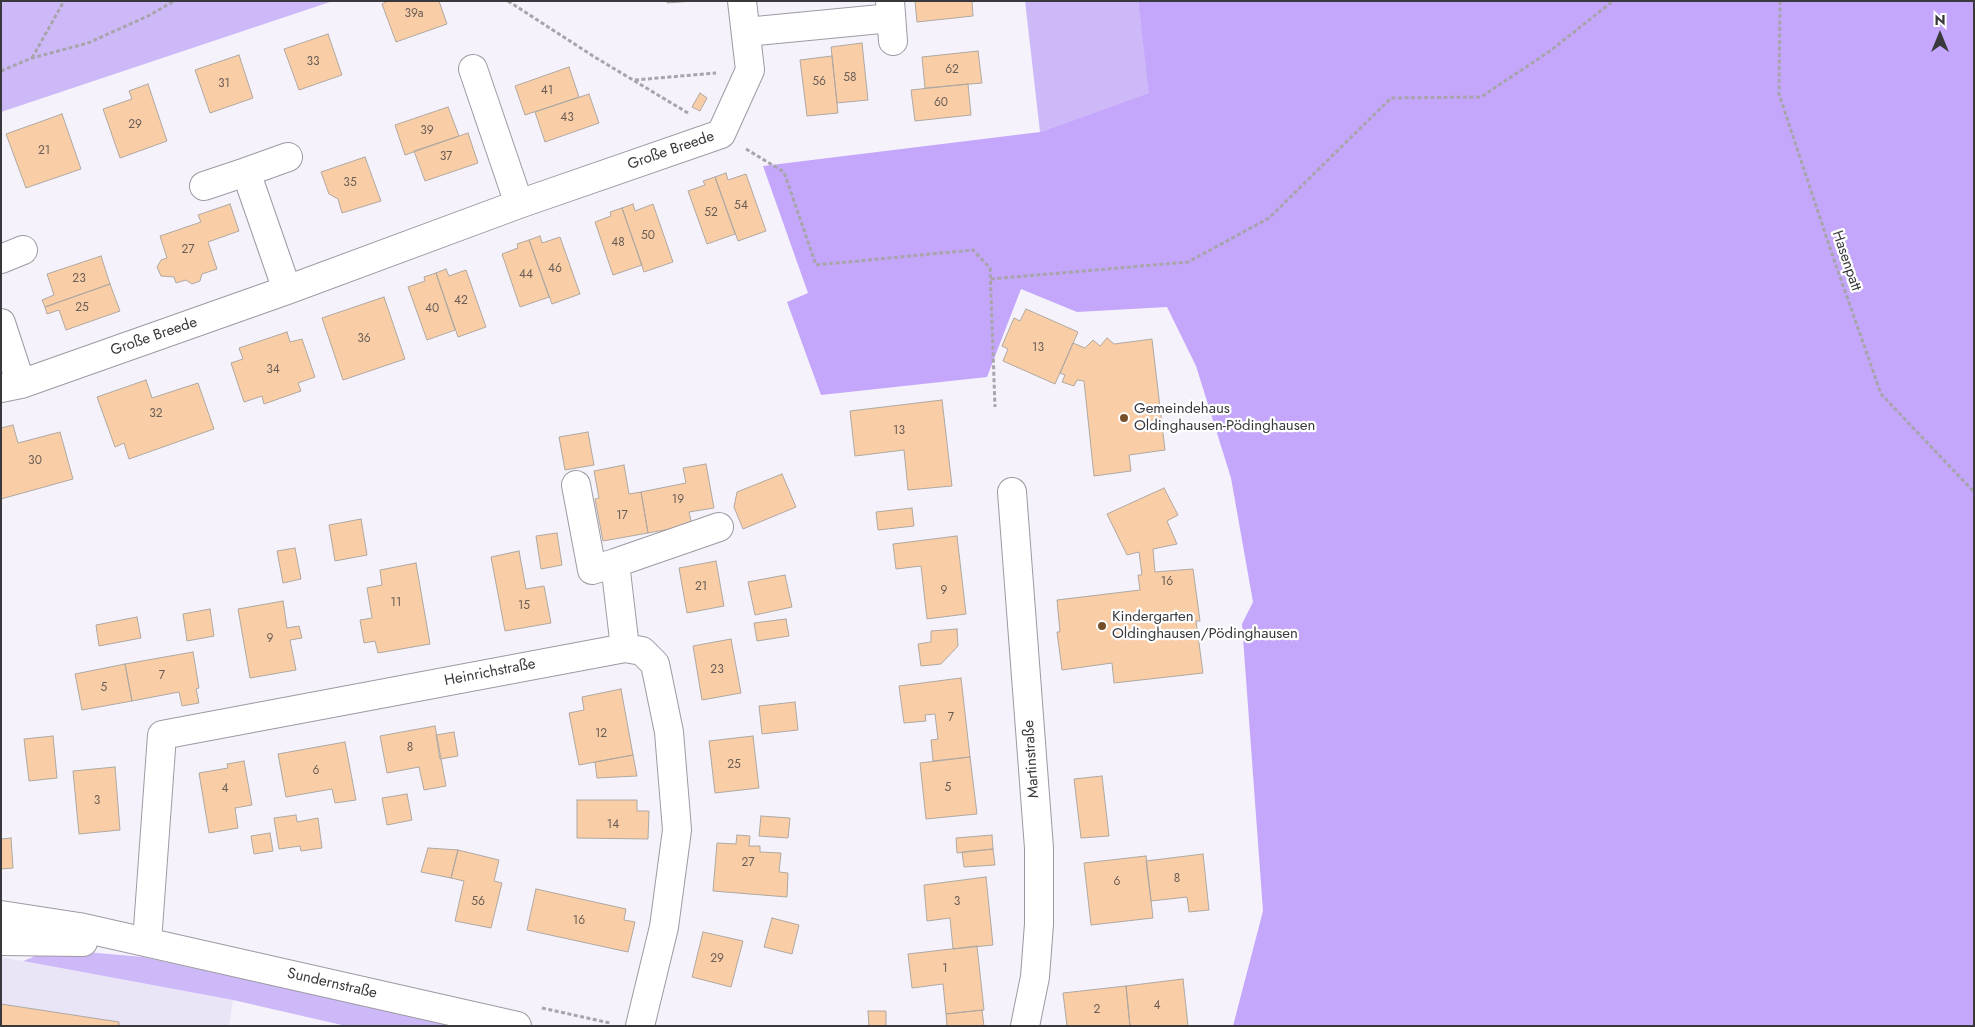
<!DOCTYPE html>
<meta charset="utf-8">
<style>
body{margin:0}
#map{position:relative;width:1975px;height:1027px;overflow:hidden;background:#f5f2fc;font-family:Jost,sans-serif}
canvas{display:block}
.frame{position:absolute;inset:0;border:2px solid #39383c;pointer-events:none}
.north{position:absolute;left:1915px;top:10px;width:50px;height:50px;-webkit-text-stroke:4px #fff;paint-order:stroke;rotate:0deg;font-size:14px;font-weight:700;line-height:20px;text-align:center;color:#39383c}
.north::after{content:'';display:block;margin:auto;width:18px;height:22px;background:#39383c;clip-path:polygon(50% 0,100% 100%,50% 72%,0 100%)}
</style>
<div id="map">
<canvas width="1975" height="1027"></canvas>
<div class="frame"></div>
<div class="north">N</div>
</div>
<script>
const context = document.querySelector('canvas').getContext('2d');
context.lineJoin = 'round';
function fill(path, color) { context.fillStyle = color; context.fill(path, 'evenodd'); }
const shape = rows => new Path2D(rows.map(r => 'M' + r).join(''));
function strokePath(path, color, width, dash) { context.strokeStyle = color; context.lineWidth = width; context.lineCap = dash ? 'butt' : 'round'; context.setLineDash(dash || []); context.stroke(path); }
function label(font, color, halo, rows, align = 'center') {
  context.font = font + ' Jost,sans-serif'; context.lineWidth = 4.5; context.setLineDash([]); context.textBaseline = 'middle'; context.strokeStyle = halo; context.fillStyle = color; for (const [text, x, y, turn = 0] of rows) {
    context.save(); context.translate(x, y); context.rotate((+turn || 0) * Math.PI / 180); context.textAlign = isNaN(turn) ? turn : align; if (halo) context.strokeText(text, 0, 0); context.fillText(text, 0, 0); context.restore();
  }
}
fill(shape([
 [1,957,233,1000,229,1026,1,1026]
]), '#eae5f6');
fill(shape([
 [1,1,333,1,1,112],
 [1025,1,1138,1,1150,93,1040,132],
 [53,949,143,957,458,1026,346,1026,233,1000,23,961]
]), '#ceb9f8');
fill(shape([
 [1138,1,1974,1,1974,1026,1233,1026,1263,911,1242,624,1253,602,1231,478,1196,366,1167,307,1077,312,1021,289,987,377,821,395,787,302,808,293,763,166,1040,132,1149,93]
]), '#c4a7fa');
const building = shape([
 [388,1,439,1,447,24,396,42,382,4,388,1],
 [667,1,693,1,667,3,667,1],
 [915,1,972,1,973,16,917,22,915,1],
 [328,34,342,75,299,90,284,49,328,34],
 [862,43,868,100,837,103,831,47,862,43],
 [978,51,982,83,925,88,922,57,978,51],
 [239,55,253,98,210,113,195,70,239,55],
 [832,56,838,113,807,116,800,60,832,56],
 [569,67,579,97,525,115,515,86,569,67],
 [148,84,167,141,120,158,103,109,132,99,129,91,148,84],
 [968,84,971,115,915,121,911,90,968,84],
 [700,93,707,98,700,111,692,107,700,93],
 [589,94,599,123,545,142,535,112,589,94],
 [448,107,459,136,405,155,395,125,448,107],
 [62,114,81,169,26,188,6,134,62,114],
 [468,133,478,163,425,181,414,151,468,133],
 [365,157,381,201,342,213,338,199,329,194,321,172,365,157],
 [726,173,728,180,746,174,766,231,738,241,715,177,726,173],
 [715,177,735,234,707,244,688,191,705,185,703,181,715,177],
 [230,204,239,231,208,242,217,269,202,274,200,281,192,284,186,280,176,283,174,277,161,276,157,267,161,260,167,258,160,236,201,222,198,215,230,204],
 [633,204,635,211,653,204,673,262,644,272,622,208,633,204],
 [622,208,642,265,613,275,595,222,611,216,610,212,622,208],
 [540,236,542,243,560,237,580,294,552,304,529,240,540,236],
 [529,240,549,297,520,307,502,254,518,248,517,244,529,240],
 [101,256,110,284,45,307,42,300,54,295,47,274,101,256],
 [446,269,449,276,466,270,486,327,458,337,436,273,446,269],
 [436,273,455,330,427,340,408,287,425,281,424,277,436,273],
 [110,284,120,311,66,330,59,310,47,314,45,307,110,284],
 [384,297,405,359,343,380,322,318,384,297],
 [1026,309,1078,332,1055,384,1003,361,1008,349,1002,346,1014,318,1020,321,1026,309],
 [287,332,290,342,302,339,315,377,298,383,301,391,264,404,262,396,244,402,231,363,243,359,239,348,287,332],
 [1107,338,1114,344,1152,339,1165,450,1129,455,1131,471,1094,476,1084,381,1077,380,1074,386,1062,382,1065,375,1060,373,1073,343,1085,348,1093,340,1100,346,1107,338],
 [146,380,152,398,198,383,214,429,129,459,124,443,115,447,97,397,146,380],
 [942,400,952,486,908,490,904,450,855,456,850,411,942,400],
 [13,425,18,443,60,432,73,479,1,499,1,428,13,425],
 [588,432,594,465,565,470,559,437,588,432],
 [706,464,714,508,689,512,692,525,648,533,641,492,686,483,683,468,706,464],
 [624,465,629,494,641,492,648,533,603,541,595,499,599,498,594,471,624,465],
 [782,474,796,507,743,529,734,507,737,492,782,474],
 [1164,488,1178,515,1167,521,1177,544,1153,549,1155,572,1193,569,1200,621,1196,621,1203,673,1114,683,1112,663,1062,670,1057,632,1060,632,1057,600,1140,590,1138,575,1142,575,1139,552,1127,555,1107,514,1164,488],
 [912,508,914,526,878,530,876,512,912,508],
 [361,519,367,555,335,561,329,525,361,519],
 [557,533,562,565,541,569,536,536,557,533],
 [957,536,966,614,927,619,921,566,896,569,893,544,957,536],
 [295,548,301,579,283,583,277,551,295,548],
 [519,551,526,589,544,586,551,623,505,631,491,557,519,551],
 [716,561,724,606,687,613,679,568,716,561],
 [416,563,430,644,378,653,375,641,364,643,360,620,372,618,367,588,382,585,380,570,416,563],
 [785,575,792,607,755,615,748,582,785,575],
 [283,601,287,628,299,626,302,638,290,640,296,670,250,678,238,609,283,601],
 [210,609,214,636,187,641,183,614,210,609],
 [137,617,141,638,99,646,96,625,137,617],
 [786,619,789,636,757,641,754,623,786,619],
 [957,629,958,646,941,664,921,666,918,644,931,642,931,631,957,629],
 [731,639,741,693,702,700,693,646,731,639],
 [193,652,199,688,196,689,199,703,182,706,179,692,132,701,125,664,193,652],
 [125,664,132,701,82,710,75,674,125,664],
 [961,678,970,757,933,761,931,740,938,739,935,714,925,715,926,721,904,723,899,686,961,678],
 [621,689,633,755,579,765,569,713,584,710,582,697,621,689],
 [795,702,798,730,762,734,759,706,795,702],
 [435,726,446,786,424,790,419,767,387,773,380,736,435,726],
 [454,732,458,756,440,759,436,735,454,732],
 [53,736,57,778,29,781,24,739,53,736],
 [753,736,759,788,715,793,709,741,753,736],
 [345,742,356,800,335,803,332,789,286,797,278,754,345,742],
 [633,755,637,776,597,778,595,762,633,755],
 [970,757,977,814,926,819,920,763,970,757],
 [244,761,252,805,235,808,238,828,209,833,199,773,228,768,227,764,244,761],
 [115,767,120,830,79,834,73,771,115,767],
 [1102,776,1109,836,1081,838,1074,779,1102,776],
 [407,794,412,820,387,825,382,798,407,794],
 [577,800,637,800,637,811,649,811,648,839,577,838,577,800],
 [296,815,297,822,318,818,322,848,301,851,300,846,279,849,274,818,296,815],
 [761,816,790,818,788,838,759,836,761,816],
 [270,833,273,851,254,854,251,836,270,833],
 [737,835,750,836,749,846,760,846,760,852,781,853,779,872,788,873,787,897,713,891,717,843,736,844,737,835],
 [992,835,993,849,957,853,956,838,992,835],
 [11,838,13,868,1,869,1,839,11,838],
 [428,848,458,850,451,878,421,872,428,848],
 [993,849,995,865,964,867,962,852,993,849],
 [458,850,499,860,494,881,502,883,491,928,455,921,464,881,451,878,458,850],
 [1203,854,1209,910,1189,912,1187,897,1151,901,1146,861,1203,854],
 [1146,856,1153,918,1091,925,1084,863,1146,856],
 [986,877,993,945,953,949,950,918,927,921,924,885,986,877],
 [536,889,626,909,624,920,635,922,628,952,527,930,536,889],
 [772,918,799,925,792,954,764,947,772,918],
 [703,932,743,941,731,987,692,977,703,932],
 [977,946,984,1010,946,1014,943,984,912,988,908,954,977,946],
 [1183,979,1188,1026,1130,1026,1126,986,1183,979],
 [1126,986,1130,1026,1067,1026,1063,993,1126,986],
 [1,1004,119,1022,119,1026,1,1026,1,1004],
 [982,1010,984,1026,947,1026,946,1014,982,1010],
 [868,1011,886,1011,886,1026,869,1026,868,1011]
]);
fill(building, '#f9cda6');
strokePath(building, '#afa8a1', 1);
const minor = shape([
 [890,1,893,41],
 [746,32,891,18],
 [473,69,519,204],
 [246,172,288,157],
 [204,186,246,172,287,290],
 [1,259,23,250],
 [1,323,21,384],
 [1,388,21,384,287,290,519,204,721,134,750,70,742,1],
 [576,485,592,570,615,563],
 [1012,492,1039,848,1039,924,1035,977,1025,1026],
 [625,648,615,563,719,527],
 [1,915,79,927,517,1026],
 [1,941,83,942],
 [147,942,162,735,625,648,642,651,655,664,669,732,677,830,664,927,640,1026]
]);
strokePath(minor, '#9d9aa3', 30);
strokePath(shape([
 [508,1,593,56,688,113],
 [1780,1,1779,94,1832,254,1881,394,1974,492],
 [32,58,64,1],
 [1,71,32,58,88,43,148,16,174,1],
 [635,80,716,73],
 [746,149,784,172,816,265,973,250,990,268,995,407],
 [991,279,1188,262,1269,218,1391,98,1481,97,1550,51,1613,1],
 [542,1008,610,1023]
]), '#a7a4ac', 3, [4, 2.5]);
strokePath(minor, '#fff', 28);
for (const [x, y, r, color] of [
 [1124,418,5,"#744f2a"],
 [1102,626,5,"#744f2a"]
]) { const dot = new Path2D(); dot.arc(x, y, r, 0, 2 * Math.PI); context.fillStyle = color; context.fill(dot); strokePath(dot, '#fff', 2); }
label('12px', '#695d56', null, [
 ["39a",414,14],
 ["33",313,62],
 ["62",952,70],
 ["58",850,78],
 ["56",819,82],
 ["31",224,84],
 ["41",547,91],
 ["60",941,103],
 ["43",567,118],
 ["29",135,125],
 ["39",427,131],
 ["21",44,151],
 ["37",446,157],
 ["35",350,183],
 ["54",741,206],
 ["52",711,213],
 ["50",648,236],
 ["48",618,243],
 ["27",188,250],
 ["46",555,269],
 ["44",526,275],
 ["23",79,279],
 ["42",461,301],
 ["25",82,308],
 ["40",432,309],
 ["36",364,339],
 ["13",1038,348],
 ["34",273,370],
 ["32",156,414],
 ["13",899,431],
 ["30",35,461],
 ["19",678,500],
 ["17",622,516],
 ["16",1167,582],
 ["21",701,587],
 ["9",944,591],
 ["11",396,603],
 ["15",524,606],
 ["9",270,639],
 ["23",717,670],
 ["7",162,676],
 ["5",104,688],
 ["7",951,718],
 ["12",601,734],
 ["8",410,748],
 ["25",734,765],
 ["6",316,771],
 ["5",948,788],
 ["4",225,789],
 ["3",97,801],
 ["14",613,825],
 ["27",748,863],
 ["8",1177,879],
 ["6",1117,882],
 ["56",478,902],
 ["3",957,902],
 ["16",579,921],
 ["29",717,959],
 ["1",945,969],
 ["4",1157,1006],
 ["2",1097,1010]
]);
label('15px', '#39383c', '#fff', [
 ["Große Breede",671,151,-19],
 ["Hasenpatt",1846,261,71],
 ["Große Breede",154,337,-19],
 ["Heinrichstraße",490,673,-11],
 ["Martinstraße",1032,759,-94],
 ["Sundernstraße",332,984,13]
]);
label('15px', '#39383c', '#fff', [
 ["Gemeindehaus",1134,409],
 ["Oldinghausen-Pödinghausen",1134,426],
 ["Kindergarten",1112,617],
 ["Oldinghausen/Pödinghausen",1112,634]
], 'left');
</script>
